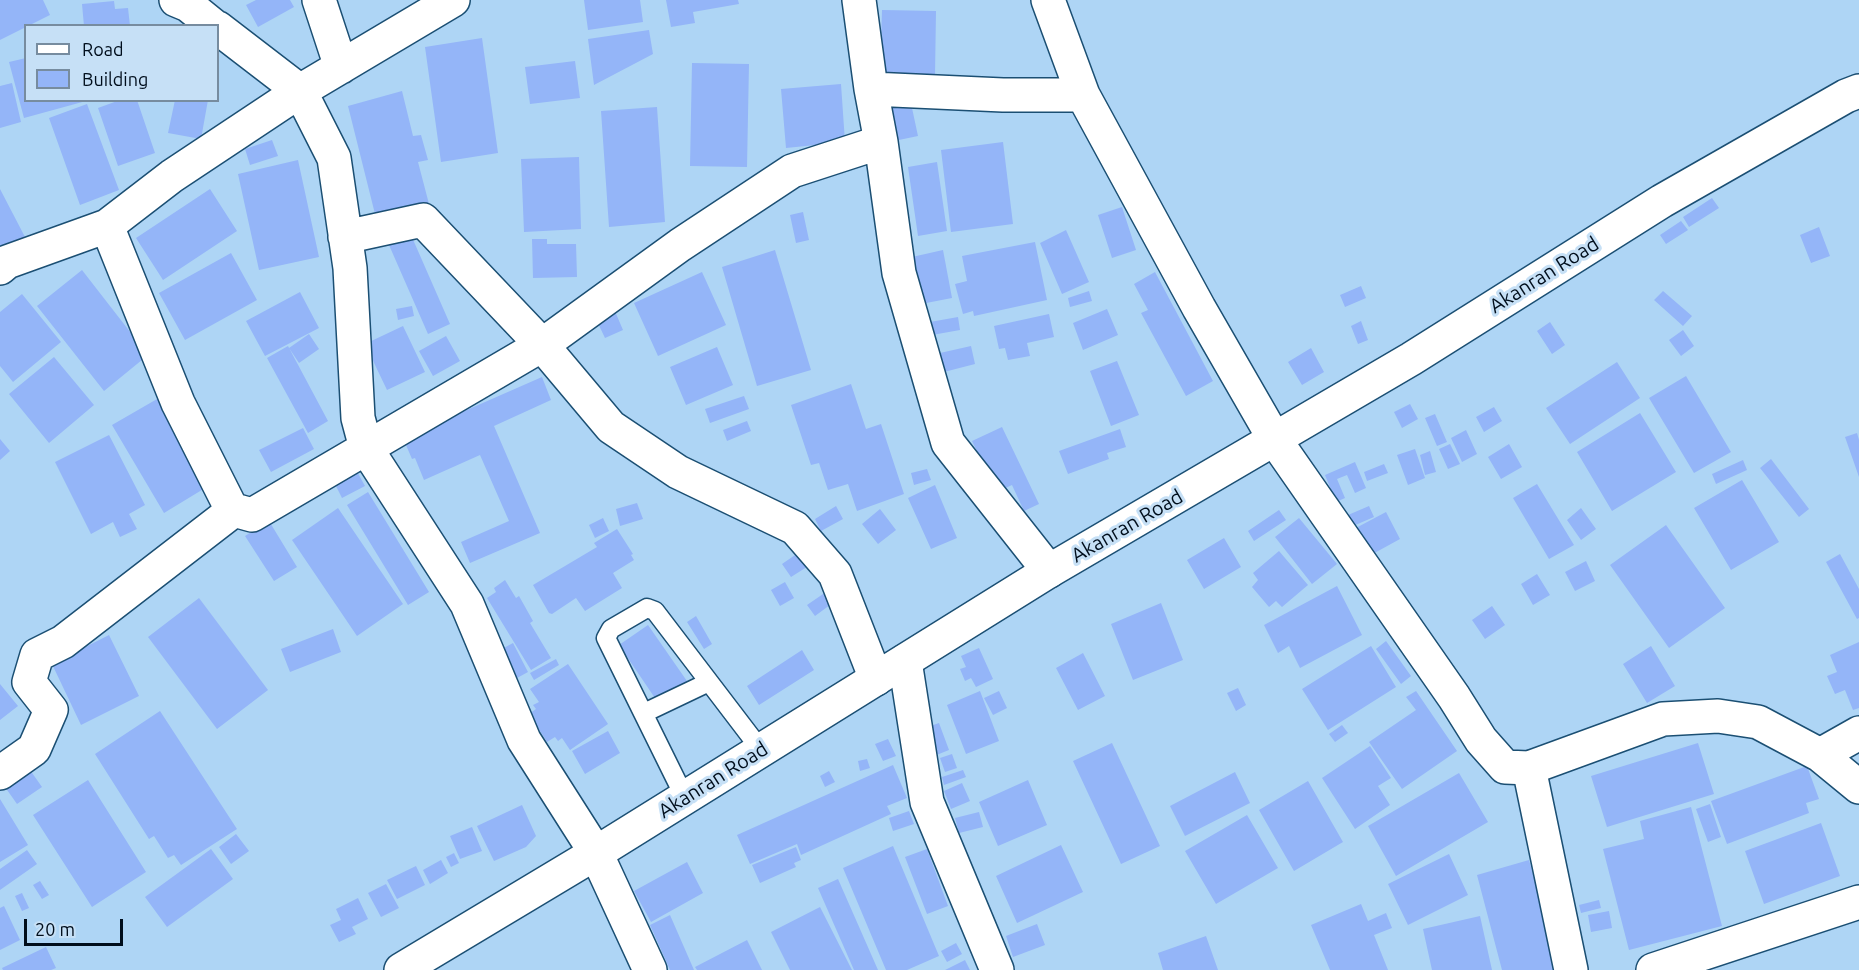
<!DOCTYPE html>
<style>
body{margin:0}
#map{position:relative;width:1859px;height:970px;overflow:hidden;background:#aed5f5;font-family:Ubuntu,sans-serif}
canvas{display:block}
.legend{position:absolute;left:24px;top:24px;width:195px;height:78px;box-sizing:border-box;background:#c6e0f6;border:2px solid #778c9f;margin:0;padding:8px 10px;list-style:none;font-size:18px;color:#000e1c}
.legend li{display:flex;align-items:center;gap:12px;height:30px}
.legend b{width:30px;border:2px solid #778c9f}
.scale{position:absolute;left:24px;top:919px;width:99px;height:27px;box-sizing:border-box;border:3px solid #000e1c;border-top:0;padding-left:8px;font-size:18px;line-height:21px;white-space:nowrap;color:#000e1c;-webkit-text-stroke:4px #c6e0f6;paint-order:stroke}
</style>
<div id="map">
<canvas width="1859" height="970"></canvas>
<ul class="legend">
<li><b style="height:8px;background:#fff"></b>Road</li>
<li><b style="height:16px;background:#94b5f8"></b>Building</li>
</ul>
<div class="scale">20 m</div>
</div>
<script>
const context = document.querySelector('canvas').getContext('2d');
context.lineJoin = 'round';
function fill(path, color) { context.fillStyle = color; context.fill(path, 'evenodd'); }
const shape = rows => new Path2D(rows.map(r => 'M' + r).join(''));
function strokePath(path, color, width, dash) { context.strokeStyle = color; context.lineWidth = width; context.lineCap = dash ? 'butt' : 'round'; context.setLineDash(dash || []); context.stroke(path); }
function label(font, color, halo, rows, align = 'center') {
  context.font = font + ' Ubuntu,sans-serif'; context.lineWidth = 6; context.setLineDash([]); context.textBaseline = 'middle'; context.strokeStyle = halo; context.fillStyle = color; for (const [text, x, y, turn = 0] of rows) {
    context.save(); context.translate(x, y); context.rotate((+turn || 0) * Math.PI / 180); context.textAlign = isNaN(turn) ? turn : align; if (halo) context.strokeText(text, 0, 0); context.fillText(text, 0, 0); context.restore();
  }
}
fill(shape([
 [0,0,43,0,50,15,0,40],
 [256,0,290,0,294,7,258,27,246,5],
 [584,0,640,0,643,22,588,30],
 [666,0,738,0,739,4,693,12,695,23,671,27],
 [114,1,115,9,128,8,130,26,84,26,82,4],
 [882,10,936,11,935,75,880,74],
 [649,30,653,54,594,85,588,39],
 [482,38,498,153,441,162,425,47],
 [26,58,26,100,86,101,24,118,9,62],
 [575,61,580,98,530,104,525,67],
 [692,63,749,64,747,167,690,166],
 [12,83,21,122,0,128,0,86],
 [841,84,845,142,786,148,781,89],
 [402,91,413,136,421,135,428,160,418,162,429,204,376,218,348,106],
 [909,94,918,136,894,141,886,99],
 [120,100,137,100,155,153,118,166,98,108],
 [175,100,208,100,201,139,168,133],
 [87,104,119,190,80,205,49,118],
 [657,107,665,222,609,227,601,111],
 [272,140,278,156,250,165,245,149],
 [1003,142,1013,224,951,232,941,150],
 [579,157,581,229,524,232,521,159],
 [298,160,319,257,259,270,238,174],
 [937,162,947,231,918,236,908,167],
 [0,189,25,237,0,250],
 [210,189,237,231,163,280,136,238],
 [1712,198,1719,208,1689,227,1683,217],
 [1122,207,1136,250,1112,258,1098,215],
 [803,212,809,240,796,243,790,215],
 [1681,221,1688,230,1666,244,1660,235],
 [1819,227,1830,256,1811,263,1800,235],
 [1066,230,1089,282,1062,294,1040,243],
 [411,235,450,324,428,334,389,245],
 [532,239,547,239,547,244,576,244,577,277,533,278],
 [1035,242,1047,300,974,316,973,311,963,314,955,284,967,281,962,256],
 [775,250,811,370,757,386,722,267],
 [943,250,952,298,921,304,912,257],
 [231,253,257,300,185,340,159,293],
 [82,270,148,355,104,391,37,306],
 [702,272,726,325,658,356,634,303],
 [1155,272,1213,381,1186,396,1141,313,1148,310,1134,284],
 [1361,286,1366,298,1345,307,1340,295],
 [1089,291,1092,301,1070,307,1068,298],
 [1663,291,1692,316,1683,326,1654,300],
 [300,292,319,328,265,356,246,321],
 [22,294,61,342,13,382,0,366,0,312],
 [412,306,414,316,398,320,396,309],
 [614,309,623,330,605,338,595,317],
 [1107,309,1118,335,1083,350,1073,323],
 [1049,314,1054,337,1027,343,1030,356,1008,360,1005,348,999,349,994,326],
 [958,317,960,330,932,335,930,322],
 [1361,321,1368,340,1358,344,1351,326],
 [1550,322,1565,345,1552,354,1537,331],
 [403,326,425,372,387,390,365,344],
 [1683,330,1694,346,1681,356,1669,340],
 [309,334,319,349,299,363,289,348],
 [446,336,460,361,433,376,419,351],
 [288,346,328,421,308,433,267,358],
 [971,346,975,364,944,372,940,353],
 [717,347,733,385,686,405,670,367],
 [1311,348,1324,372,1302,385,1288,362],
 [54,357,94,405,49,443,9,394],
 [1117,361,1139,415,1111,426,1090,371],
 [1617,362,1640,398,1570,444,1546,408],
 [1686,376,1731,452,1694,473,1649,398],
 [542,377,551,400,494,426,540,533,470,563,461,542,509,521,480,455,424,480,415,458,412,459,403,438],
 [851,384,866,429,881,424,904,494,857,511,848,484,828,490,819,463,811,465,791,405],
 [164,395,215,482,164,513,112,425],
 [744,396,749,409,710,423,705,409],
 [1410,404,1418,419,1402,428,1394,412],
 [1494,407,1502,421,1484,432,1476,417],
 [1640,413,1676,472,1612,511,1577,452],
 [1435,414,1447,442,1437,446,1425,418],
 [747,421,751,431,727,441,723,430],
 [1002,427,1039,504,1024,511,1012,485,997,492,972,441],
 [303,428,314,449,271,472,259,450],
 [1120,429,1126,447,1107,453,1109,459,1068,474,1059,451],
 [1466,430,1477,454,1462,462,1451,438],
 [1857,433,1859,440,1859,477,1845,437],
 [109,435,145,505,129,514,137,529,120,537,113,522,91,534,55,462],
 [0,439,10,451,0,460],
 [1450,444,1460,464,1448,469,1439,449],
 [1509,444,1522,467,1501,479,1488,457],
 [1415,449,1425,478,1408,485,1397,455],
 [1430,451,1436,472,1425,475,1420,455],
 [1771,459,1809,509,1799,517,1760,468],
 [1743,460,1747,470,1716,484,1712,474],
 [1355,462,1366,488,1355,493,1347,475,1337,479,1345,498,1336,502,1325,475],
 [1384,464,1388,473,1367,481,1364,472],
 [355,468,365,486,342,498,333,480],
 [927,469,931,480,914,485,911,473],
 [1742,480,1779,542,1731,570,1694,508],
 [1537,484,1574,545,1549,559,1513,498],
 [935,485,957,538,931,549,908,498],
 [368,492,429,592,408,605,347,505],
 [637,503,643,519,620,526,616,509],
 [836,506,843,519,821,531,815,519],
 [1369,506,1374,517,1353,526,1348,515],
 [338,508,403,604,357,636,292,540],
 [1581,508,1596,529,1581,540,1567,520],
 [880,509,896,530,878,544,862,524],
 [1279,510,1286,520,1254,541,1248,531],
 [1386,512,1400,539,1369,556,1354,529],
 [603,518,609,531,595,538,589,525],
 [1299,518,1337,564,1312,584,1275,537],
 [269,521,297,567,274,581,245,536],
 [1666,525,1725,608,1669,648,1610,565],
 [617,529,633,554,631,555,634,560,613,573,622,588,585,611,576,598,552,614,549,613,533,585,597,547,594,543],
 [1224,538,1241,567,1204,589,1187,560],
 [801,551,810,565,791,577,782,564],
 [1279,551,1308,585,1282,607,1276,601,1269,607,1252,587,1258,580,1253,573],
 [1840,554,1859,589,1859,618,1857,619,1826,562],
 [1586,561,1595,581,1575,591,1565,572],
 [1537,574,1550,595,1533,605,1521,584],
 [505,580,516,598,519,596,533,621,530,623,551,658,531,670,487,598,496,592,494,588],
 [785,582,794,598,780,606,771,590],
 [1337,586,1362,635,1300,668,1289,646,1278,653,1264,625],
 [826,592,834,602,815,616,807,605],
 [199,598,268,690,217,729,148,637],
 [1161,603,1183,660,1133,680,1111,624],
 [1492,606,1505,625,1485,639,1472,620],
 [696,616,712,644,704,649,687,622],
 [648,625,689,684,659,704,619,645],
 [333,629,341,652,290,672,281,649],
 [109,635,139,696,81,725,52,664],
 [1386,641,1411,676,1401,684,1376,649],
 [1859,642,1859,708,1853,710,1845,690,1835,694,1827,676,1837,672,1830,655],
 [513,643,528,672,517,678,502,649],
 [1371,646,1396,687,1328,730,1302,689],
 [1651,646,1675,686,1647,703,1623,664],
 [979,648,993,679,976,687,971,678,965,681,960,669,966,667,961,656],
 [802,650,814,670,759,705,747,686],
 [1083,653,1105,696,1078,710,1056,668],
 [556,659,559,665,534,680,530,673],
 [568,664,608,724,570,750,562,738,558,741,555,737,547,742,529,714,536,709,533,705,539,702,530,689],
 [0,684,18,706,0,720],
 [1238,688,1246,705,1236,711,1227,693],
 [980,691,999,741,966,754,947,705],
 [999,691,1007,708,993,715,984,698],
 [1416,691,1457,751,1402,789,1369,742,1416,710,1406,697],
 [160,711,237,829,181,865,174,855,168,858,154,836,149,839,95,754],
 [939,723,949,750,929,758,919,730],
 [1342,725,1348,733,1335,742,1329,734],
 [608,731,620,753,585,774,572,751],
 [888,739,896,756,883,761,875,744],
 [1112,743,1160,846,1121,864,1073,761],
 [1698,743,1714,794,1607,827,1591,776],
 [1370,746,1391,778,1378,786,1390,805,1355,829,1322,778],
 [952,754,957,768,945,772,940,758],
 [867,759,870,768,860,771,858,761],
 [893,765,907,798,887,806,891,814,801,855,797,844,750,864,737,835],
 [1807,766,1819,799,1806,803,1809,813,1727,844,1711,801],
 [30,770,42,787,17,804,5,787],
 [963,770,966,777,944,785,942,777],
 [829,771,835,782,825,787,820,776],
 [1235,772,1250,803,1185,836,1170,806],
 [1459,773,1488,822,1396,876,1368,826],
 [88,780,146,872,92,907,33,815],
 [1028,780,1047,825,998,846,979,802],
 [1308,781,1343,842,1294,871,1259,810],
 [962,783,970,801,951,809,944,791],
 [0,799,28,845,0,862],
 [1710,804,1721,837,1708,842,1696,809],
 [522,805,536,836,526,847,494,861,477,826],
 [1691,807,1722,926,1629,950,1603,849,1644,839,1640,821],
 [909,811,914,824,893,831,889,818],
 [979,812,983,827,959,833,955,818],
 [1247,815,1278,868,1216,904,1185,851],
 [1821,823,1840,876,1764,904,1745,851],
 [472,827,482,851,460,859,450,836],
 [236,834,249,851,231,864,219,847],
 [1061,845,1083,892,1017,923,996,876],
 [893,846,939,956,907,970,886,970,843,868],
 [796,847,801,860,794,863,796,867,760,883,752,865],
 [211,849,233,879,167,927,145,897],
 [927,849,948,906,927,914,905,857],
 [27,850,37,864,0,890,0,869],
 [454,853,459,863,451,867,446,857],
 [1449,854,1468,895,1408,925,1388,884],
 [441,860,448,873,430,884,423,870],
 [1529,860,1559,970,1502,970,1477,875],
 [687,862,703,893,651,922,634,891],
 [416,866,425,885,397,899,387,880],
 [838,879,878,970,854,970,818,888],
 [40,881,49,895,42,899,33,885],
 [386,884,399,908,381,917,368,893],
 [22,893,29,908,22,911,15,896],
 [358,898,368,919,352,927,356,934,339,942,330,925,341,920,336,909],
 [1599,900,1601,908,1581,913,1579,905],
 [1361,904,1368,921,1386,913,1392,928,1374,935,1388,970,1330,970,1311,925],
 [4,906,20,940,0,950,0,908],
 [820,907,852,970,790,970,771,932],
 [1609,911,1612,928,1591,932,1588,915],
 [670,915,694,970,670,970,650,925],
 [1480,916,1492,970,1432,970,1423,929],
 [1037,924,1045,945,1013,957,1006,936],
 [1206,936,1218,970,1163,970,1158,953],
 [747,940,762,970,697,970,695,967],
 [956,943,962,954,947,962,941,951],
 [46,947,56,968,51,970,3,970,2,968],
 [965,960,970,970,945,970]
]), '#94b5f8');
const service = shape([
 [644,713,709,682],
 [685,798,606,638,611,629,647,608,655,611,761,750]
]);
const minor = shape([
 [176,0,188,5,214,26],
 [319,0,341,67],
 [859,0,871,89,881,142,899,273,948,443,1049,571],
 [1048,0,1083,95,1199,308,1275,440,1454,697,1481,740,1505,767,1529,768,1571,970],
 [218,28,300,91,334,158,350,268,358,418,366,448,467,604,524,740,596,853,650,970],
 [871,89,1003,95,1083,95],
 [107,226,178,403,230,506,234,510],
 [345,237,423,220,542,345,611,427,678,472,795,528,835,574,876,679],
 [0,268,7,262,107,226,172,176,300,91,453,0],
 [905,661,927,802,997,970],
 [1820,755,1859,733],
 [1529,768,1663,719,1718,716,1758,722,1820,755,1859,787],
 [0,773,34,749,51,710,29,682,37,655,63,642,234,510,252,515,542,345,680,245,792,171,881,142],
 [1653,970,1859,902]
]);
const secondary = shape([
 [401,970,596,853,1049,571,1411,359,1662,201,1846,96,1859,91]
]);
strokePath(service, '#1b4f73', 21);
strokePath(minor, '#1b4f73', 36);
strokePath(secondary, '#1b4f73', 36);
strokePath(service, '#fff', 18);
strokePath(minor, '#fff', 33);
strokePath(secondary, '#fff', 33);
label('20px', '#000e1c', '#c6e0f6', [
 ["Akanran Road",1544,275,-32],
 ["Akanran Road",1127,526,-30],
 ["Akanran Road",713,780,-32]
]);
</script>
